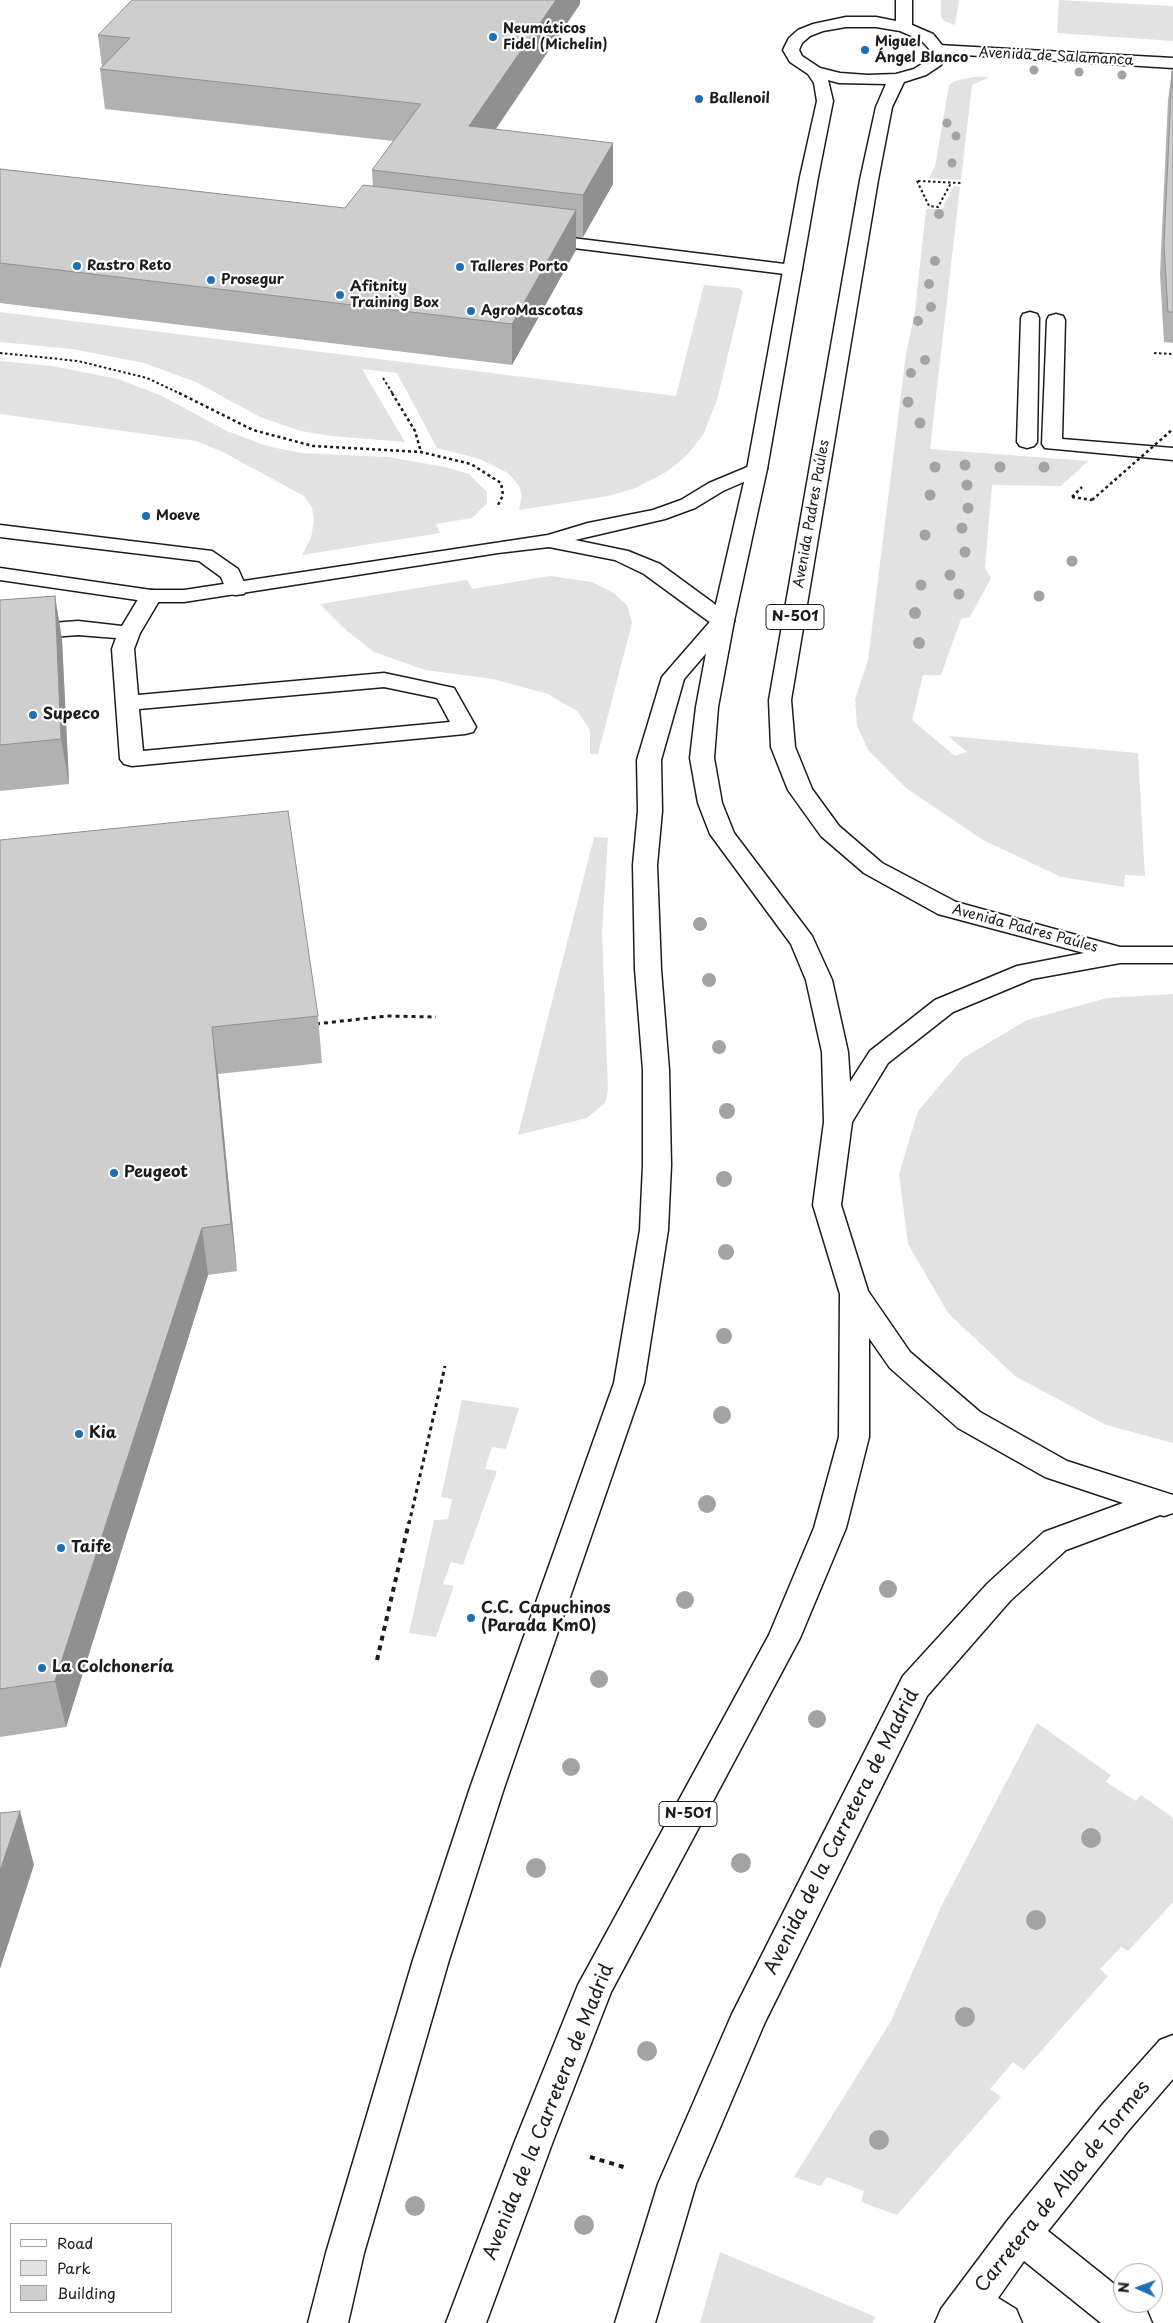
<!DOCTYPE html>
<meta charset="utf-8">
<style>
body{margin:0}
#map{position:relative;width:1173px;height:2323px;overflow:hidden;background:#fff;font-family:"Playpen Sans",sans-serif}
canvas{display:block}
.legend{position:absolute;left:10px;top:2223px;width:162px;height:90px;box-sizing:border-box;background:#fff;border:1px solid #a4a4a4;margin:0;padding:6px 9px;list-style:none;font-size:15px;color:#1c1c1c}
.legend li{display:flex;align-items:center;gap:10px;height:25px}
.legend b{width:25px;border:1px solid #a4a4a4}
.north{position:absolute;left:1113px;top:2263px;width:50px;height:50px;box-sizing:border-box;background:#fff;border:1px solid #a4a4a4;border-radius:50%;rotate:272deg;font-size:14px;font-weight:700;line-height:20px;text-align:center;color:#1c1c1c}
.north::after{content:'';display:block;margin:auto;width:18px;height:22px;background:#1f6fb2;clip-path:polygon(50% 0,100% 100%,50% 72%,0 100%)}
</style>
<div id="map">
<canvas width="1173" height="2323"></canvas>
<ul class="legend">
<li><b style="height:6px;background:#fff"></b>Road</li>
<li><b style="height:14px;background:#e2e2e2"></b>Park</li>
<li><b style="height:14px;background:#cecece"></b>Building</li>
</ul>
<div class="north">N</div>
</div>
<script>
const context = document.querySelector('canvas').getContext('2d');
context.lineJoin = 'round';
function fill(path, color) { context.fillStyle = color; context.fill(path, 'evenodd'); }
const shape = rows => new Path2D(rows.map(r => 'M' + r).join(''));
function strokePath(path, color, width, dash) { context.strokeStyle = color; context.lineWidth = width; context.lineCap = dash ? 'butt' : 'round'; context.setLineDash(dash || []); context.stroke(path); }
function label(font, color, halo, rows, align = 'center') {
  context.font = font + ' "Playpen Sans",sans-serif'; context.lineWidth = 4.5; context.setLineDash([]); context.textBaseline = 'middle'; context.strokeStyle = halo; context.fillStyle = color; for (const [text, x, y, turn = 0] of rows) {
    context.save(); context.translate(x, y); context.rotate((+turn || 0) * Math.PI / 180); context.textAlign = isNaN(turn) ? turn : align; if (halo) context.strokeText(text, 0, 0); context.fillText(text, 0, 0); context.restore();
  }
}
fill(shape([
 [941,0,959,0,955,25,944,21,941,17],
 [1059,0,1173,6,1173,41,1057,33],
 [973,77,990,77,972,85,961,180,929,178,935,167,949,85,955,81],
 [954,186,960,187,930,449,1088,461,1061,486,992,485,985,568,991,578,970,617,961,619,941,675,923,675,912,720,955,756,967,752,948,736,1138,753,1145,876,1125,875,1124,887,1061,877,983,840,906,788,868,750,857,726,855,699,868,660,906,354,915,311,926,209,942,209],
 [704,285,739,288,743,292,717,400,703,435,687,455,668,471,633,489,608,496,519,510,522,495,519,486,508,473,480,459,437,448,397,373,362,369,405,442,331,436,301,431,260,417,196,382,144,363,73,349,0,342,0,312,676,396],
 [0,361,52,366,118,379,160,395,227,431,267,446,301,453,388,457,445,467,469,474,487,492,487,503,472,518,436,524,440,533,302,555,311,538,314,520,312,508,304,496,221,451,196,441,0,414],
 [550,576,592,582,612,592,627,605,632,623,598,754,590,754,590,730,577,711,548,694,493,679,425,670,374,652,347,631,320,604,467,580,472,589],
 [594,837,608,838,602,932,608,1091,605,1103,587,1118,518,1135],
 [1173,994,1173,1443,1106,1425,1015,1376,948,1313,908,1244,899,1174,918,1111,963,1058,1027,1020,1107,998],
 [462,1400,519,1408,506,1449,492,1447,485,1469,497,1471,463,1565,451,1562,443,1584,454,1586,436,1637,409,1633,434,1520,448,1519,452,1499,441,1497],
 [1037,1723,1111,1775,1106,1782,1136,1801,1141,1795,1173,1818,1173,1902,1128,1951,1121,1947,1100,1969,1108,1976,1024,2070,1013,2062,990,2089,1001,2097,897,2215,861,2202,864,2191,827,2177,821,2186,794,2177,891,2021,941,1907],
 [720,2252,876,2317,872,2323,700,2323]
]), '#e2e2e2');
const lane = shape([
 [1030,312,1037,314,1039,318,1037,442,1034,446,1027,448,1020,446,1017,442,1021,318,1023,314,1030,312],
 [1056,314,1063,316,1065,320,1062,439,1173,448,1173,460,1045,448,1042,444,1047,320,1049,316,1056,314],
 [0,525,212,551,238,569,247,589,244,594,236,595,228,594,221,577,199,561,0,537,0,525],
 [151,590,159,591,162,596,140,633,134,649,138,695,384,673,454,688,476,727,473,732,465,734,132,766,124,764,120,759,112,649,116,638,78,635,0,641,0,627,78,621,122,626,143,591,151,590],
 [384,687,437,698,450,722,143,751,139,709,384,687],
 [723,614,731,616,734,621,684,679,661,760,662,811,657,865,661,969,669,1070,671,1165,668,1230,644,1383,504,1788,449,1960,364,2253,348,2323,308,2323,326,2253,413,1960,470,1788,614,1383,640,1230,643,1165,643,1070,635,969,633,865,638,811,637,760,662,677,715,616,723,614],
 [1173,2035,1173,2079,1128,2131,1048,2231,1123,2291,1123,2303,1138,2303,1146,2309,1152,2323,1101,2323,1024,2261,998,2298,1016,2309,1022,2323,935,2323,941,2309,1007,2221,1102,2105,1160,2040,1173,2035]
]);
const street = shape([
 [938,45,1173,58,1173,68,932,53,930,50,938,45],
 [539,234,793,265,799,266,802,270,799,274,793,275,533,243,530,239,533,235,539,234],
 [757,463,764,465,767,469,764,473,723,491,695,508,665,519,575,540,628,551,660,564,731,616,734,621,731,626,723,628,715,626,644,574,615,560,549,547,498,553,184,602,151,602,0,580,0,568,151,590,184,590,548,535,588,523,653,510,681,500,709,483,757,463]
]);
const highway = shape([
 [896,0,912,0,912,25,933,34,946,50,941,65,926,75,904,82,892,107,878,180,791,700,795,747,812,789,839,826,882,863,956,902,1120,947,1173,947,1173,963,1120,963,1032,979,953,1012,888,1063,852,1122,841,1205,868,1291,910,1352,980,1412,1067,1461,1173,1495,1173,1513,1164,1516,1160,1515,1066,1550,1010,1601,927,1696,765,2022,696,2184,655,2323,615,2323,658,2184,732,2014,903,1676,988,1583,1044,1532,1123,1503,1045,1477,958,1428,890,1368,869,1338,869,1437,846,1528,800,1638,611,1992,553,2141,486,2323,446,2323,515,2141,578,1985,769,1635,814,1528,839,1437,840,1294,813,1205,824,1122,822,1052,806,980,791,944,710,834,698,803,690,758,696,707,712,621,747,469,800,177,817,101,814,83,808,74,790,62,783,50,789,38,798,30,813,24,846,17,876,17,896,21,896,0],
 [846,27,876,27,900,31,921,40,930,50,928,60,914,69,896,74,868,75,840,73,820,68,802,56,799,50,802,43,810,36,823,31,846,27],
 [828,80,839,83,886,84,876,107,860,180,769,700,771,747,788,790,821,836,864,873,938,914,1084,953,1017,966,935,1000,870,1051,850,1082,848,1052,832,980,812,936,734,833,722,803,714,758,718,707,734,621,767,469,818,177,833,101,828,80]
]);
strokePath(lane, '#1c1c1c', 3);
strokePath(street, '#1c1c1c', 3);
strokePath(highway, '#1c1c1c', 3);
strokePath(shape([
 [917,181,929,206,938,207,951,183],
 [918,181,961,183],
 [0,353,78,361,147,378,181,394],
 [1154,353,1173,354],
 [383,378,393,394]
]), '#1c1c1c', 2, [2.5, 2.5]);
strokePath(shape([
 [179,393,253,430,313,446,421,452,471,464,501,483,503,495,497,507],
 [392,393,415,431,421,452],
 [1072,497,1082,487],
 [1072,497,1092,500]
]), '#1c1c1c', 2.5, [3, 3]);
strokePath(shape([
 [316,1024,387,1016,436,1017],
 [409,1524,445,1366]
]), '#1c1c1c', 3, [4, 4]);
strokePath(shape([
 [377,1660,409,1522],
 [590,2157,627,2168]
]), '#1c1c1c', 4, [5, 5]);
fill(lane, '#fff');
fill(street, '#fff');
fill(highway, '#fff');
strokePath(shape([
 [1092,500,1173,429]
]), '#1c1c1c', 2.5, [3, 3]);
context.fillStyle = '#a3a3a3';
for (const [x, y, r] of [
 [1034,70,4.5],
 [1079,72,4.5],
 [1122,75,4.5],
 [947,123,4.5],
 [956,136,4.5],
 [952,163,4.5],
 [939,214,5],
 [935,261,5],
 [929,284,5],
 [931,307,5],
 [918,321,5],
 [925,360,5],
 [911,373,5],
 [908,402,5.5],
 [920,423,5.5],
 [965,465,5.5],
 [935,467,5.5],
 [1000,467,5.5],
 [1044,467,5.5],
 [967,485,5.5],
 [930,495,5.5],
 [968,508,5.5],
 [962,528,5.5],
 [925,535,5.5],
 [965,552,5.5],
 [1072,561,5.5],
 [950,575,5.5],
 [921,585,5.5],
 [959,594,5.5],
 [1039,596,5.5],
 [915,613,6],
 [919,643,6],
 [700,924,7],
 [709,980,7],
 [719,1047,7],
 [727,1111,8],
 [724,1179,8],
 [726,1252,8],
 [724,1336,8],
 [722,1415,9],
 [707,1504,9],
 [888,1589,9],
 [685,1600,9],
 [599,1679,9],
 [817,1719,9],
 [571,1767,9],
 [1091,1838,10],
 [741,1863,10],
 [536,1868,10],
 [1036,1920,10],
 [965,2017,10],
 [647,2051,10],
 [879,2140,10],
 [415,2206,10],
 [584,2225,10]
]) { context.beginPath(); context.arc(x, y, r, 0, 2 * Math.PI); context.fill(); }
fill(shape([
 [132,0,580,0,580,4,496,129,613,184,583,237,576,237,576,250,512,365,0,303,0,169,345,208,373,186,372,170,393,141,105,109,100,69,102,67,98,35],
 [1172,71,1173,72,1173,343,1164,342,1160,274,1168,100],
 [55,596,62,640,69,784,0,791,0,600],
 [0,840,318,1016,322,1063,218,1074,237,1271,208,1275,66,1727,0,1737]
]), '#b1b1b1');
fill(shape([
 [556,0,580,0,580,4,470,167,469,126],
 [613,143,613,184,583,237,583,195],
 [576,210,576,250,512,365,512,324],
 [55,596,62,640,69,784,61,739],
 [212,1027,218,1074,237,1271,231,1224],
 [202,1228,208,1275,66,1727,55,1681],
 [20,1811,34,1865,0,1969,0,1871]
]), '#909090');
const building = shape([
 [132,0,556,0,469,126,613,143,583,195,372,170,421,104,100,69,130,38,98,35,132,0],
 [1172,71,1173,72,1173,312,1168,312,1164,245,1172,71],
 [0,169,345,208,363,185,576,210,512,324,0,263,0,169],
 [55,596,61,739,0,745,0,600,55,596],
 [288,811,318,1016,212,1027,231,1224,202,1228,55,1681,0,1689,0,840,288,811],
 [20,1811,0,1871,0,1813,20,1811]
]);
fill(building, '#cecece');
strokePath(building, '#909090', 1);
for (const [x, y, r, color] of [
 [493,37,5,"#1f6fb2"],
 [865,50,5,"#1f6fb2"],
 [699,99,5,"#1f6fb2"],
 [77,266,5,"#1f6fb2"],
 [460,267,5,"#1f6fb2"],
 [211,280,5,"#1f6fb2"],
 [340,295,5,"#1f6fb2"],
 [471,311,5,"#1f6fb2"],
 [146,516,5,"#1f6fb2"],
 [33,715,5,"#1f6fb2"],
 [114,1173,5,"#1f6fb2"],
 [79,1434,5,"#1f6fb2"],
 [61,1548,5,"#1f6fb2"],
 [471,1618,5,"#1f6fb2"],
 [42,1668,5,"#1f6fb2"]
]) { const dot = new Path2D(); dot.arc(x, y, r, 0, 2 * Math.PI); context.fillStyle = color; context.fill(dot); strokePath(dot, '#fff', 2); }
label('bold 14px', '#1c1c1c', '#fff', [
 ["Neumáticos",503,29],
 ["Fidel (Michelin)",503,45],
 ["Miguel",875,42],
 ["Ángel Blanco",875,58],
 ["Ballenoil",709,99],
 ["Rastro Reto",87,266],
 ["Talleres Porto",470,267],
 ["Prosegur",221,280],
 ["Afitnity",350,287],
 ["Training Box",350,303],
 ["AgroMascotas",481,311],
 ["Moeve",156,516]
], 'left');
label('14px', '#1c1c1c', '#fff', [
 ["Avenida de Salamanca",1056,57,3],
 ["Avenida Padres Paúles",812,514,-80],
 ["Avenida Padres Paúles",1025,929,15]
]);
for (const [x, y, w] of [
 [795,617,58],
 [688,1814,58]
]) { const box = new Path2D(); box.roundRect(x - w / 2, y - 12.5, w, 25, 4); context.fillStyle = '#fff'; context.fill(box); strokePath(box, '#1c1c1c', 1); }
label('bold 15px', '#1c1c1c', null, [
 ["N-501",795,617],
 ["N-501",688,1814]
]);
label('bold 16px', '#1c1c1c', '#fff', [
 ["Supeco",43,715],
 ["Peugeot",124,1173],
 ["Kia",89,1434],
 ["Taife",71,1548],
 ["C.C. Capuchinos",481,1609],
 ["(Parada Km0)",481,1627],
 ["La Colchonería",52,1668]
], 'left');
label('19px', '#1c1c1c', '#fff', [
 ["Avenida de la Carretera de Madrid",842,1832,-63],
 ["Avenida de la Carretera de Madrid",549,2112,-68],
 ["Carretera de Alba de Tormes",1063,2187,-51]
]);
</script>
